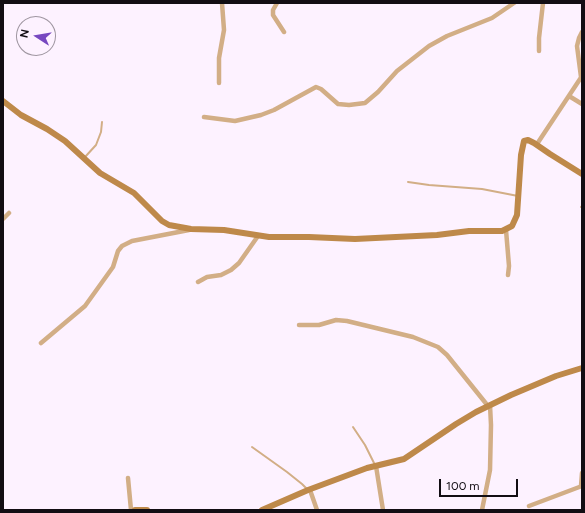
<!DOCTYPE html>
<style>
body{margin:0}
#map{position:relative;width:585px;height:513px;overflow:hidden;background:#fdf2ff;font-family:Figtree,sans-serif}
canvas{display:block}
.frame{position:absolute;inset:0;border:4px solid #120d13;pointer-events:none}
.north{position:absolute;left:16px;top:16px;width:40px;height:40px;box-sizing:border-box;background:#fdf2ff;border:1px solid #9f96a1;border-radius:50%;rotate:282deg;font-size:11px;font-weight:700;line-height:16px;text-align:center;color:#120d13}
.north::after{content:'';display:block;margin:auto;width:14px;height:18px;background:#7748c0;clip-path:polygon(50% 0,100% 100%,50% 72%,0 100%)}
.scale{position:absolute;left:439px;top:479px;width:79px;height:18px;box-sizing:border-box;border:2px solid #120d13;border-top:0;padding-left:5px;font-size:12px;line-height:14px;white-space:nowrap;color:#120d13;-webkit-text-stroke:3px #fdf2ff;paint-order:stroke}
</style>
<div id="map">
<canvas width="585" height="513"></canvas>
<div class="frame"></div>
<div class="north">N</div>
<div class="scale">100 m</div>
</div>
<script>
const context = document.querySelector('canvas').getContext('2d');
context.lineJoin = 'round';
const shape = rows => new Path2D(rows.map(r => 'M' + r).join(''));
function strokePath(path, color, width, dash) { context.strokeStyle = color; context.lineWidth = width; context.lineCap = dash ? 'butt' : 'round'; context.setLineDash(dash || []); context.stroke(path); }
strokePath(shape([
 [85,157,96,145,101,132,102,122],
 [408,182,429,185,482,189,518,196],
 [581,207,582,206],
 [353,427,365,445,375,465],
 [252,447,287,472,302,484,307,489]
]), '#d2ae86', 2);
strokePath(shape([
 [277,3,273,10,273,15,284,32],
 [539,51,539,38,543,3],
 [581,77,577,46,579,38,582,32],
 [219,83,219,58,224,30,222,3],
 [569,96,582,104],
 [204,117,235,121,261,115,274,110,316,87,321,89,338,104,349,105,365,103,378,92,397,71,429,46,447,36,492,18,514,3],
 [537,144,582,76],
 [3,219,9,213],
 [506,230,509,266,508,275],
 [198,282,207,277,221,275,231,270,239,263,258,236],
 [299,325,319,325,336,320,347,321,413,337,438,347,447,355,488,406],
 [41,343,85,306,113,267,118,251,122,246,132,241,189,230],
 [376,466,383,510],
 [128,478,131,510],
 [581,486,582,473],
 [310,490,317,510],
 [529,506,582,486],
 [482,510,490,470,491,425,490,405]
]), '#d2ae86', 4.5);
strokePath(shape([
 [3,101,21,115,47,129,65,141,100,173,134,193,162,221,169,225,191,229,224,230,269,237,309,237,355,239,437,235,469,231,502,231,512,226,517,215,521,155,524,141,528,140,534,143,550,154,582,174],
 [135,510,147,510],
 [262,510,308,490,367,468,404,459,456,424,476,412,511,395,556,376,582,368]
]), '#be894a', 6);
</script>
